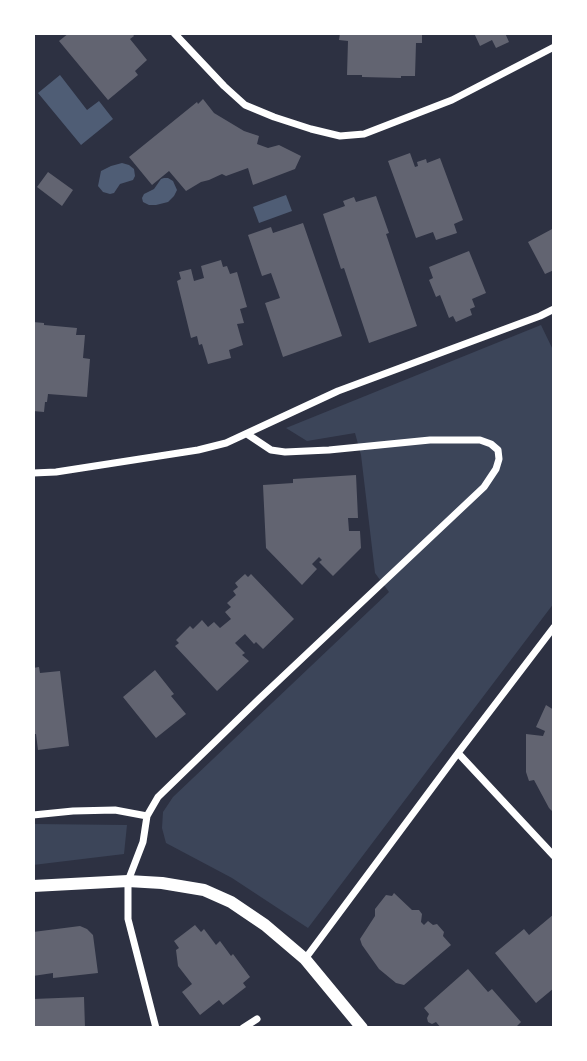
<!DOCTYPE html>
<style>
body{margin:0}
#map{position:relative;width:587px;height:1061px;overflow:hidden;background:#2d3142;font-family:Rubik,sans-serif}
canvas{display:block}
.frame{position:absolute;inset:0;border:35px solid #fff;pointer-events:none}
</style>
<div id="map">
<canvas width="587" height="1061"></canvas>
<div class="frame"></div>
</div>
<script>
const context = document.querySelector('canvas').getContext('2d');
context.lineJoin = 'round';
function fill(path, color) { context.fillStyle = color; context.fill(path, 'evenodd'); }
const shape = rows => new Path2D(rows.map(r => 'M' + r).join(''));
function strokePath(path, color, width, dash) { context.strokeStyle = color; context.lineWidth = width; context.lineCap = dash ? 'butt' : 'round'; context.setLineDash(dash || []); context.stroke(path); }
fill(shape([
 [541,325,554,352,554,603,308,928,232,878,166,843,162,828,163,812,173,797,389,592,375,573,361,455,355,433,307,441,286,428],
 [33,824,127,825,124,854,33,865]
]), '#3c4559');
fill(shape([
 [60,75,87,110,99,101,113,119,81,145,38,93],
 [122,163,129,165,134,169,135,176,133,180,120,184,114,193,110,194,103,192,98,186,101,171,111,166],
 [164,178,168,178,173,181,177,190,174,196,168,202,156,205,149,205,143,202,142,198,144,194,154,189,161,179],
 [286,195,292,211,259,223,253,207]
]), '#4f5d75');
fill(shape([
 [69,33,132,33,134,36,130,39,147,60,135,71,138,75,108,100,59,41],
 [340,33,422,33,422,43,416,43,415,76,401,76,401,78,362,77,362,75,347,75,348,41,339,40],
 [474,33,505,33,509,42,496,48,492,40,480,46],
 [203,99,214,113,244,131,259,136,257,144,268,148,279,145,301,156,295,169,253,185,248,168,226,176,222,174,209,180,201,182,186,191,169,171,152,185,129,157,197,102,198,104],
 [410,153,415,167,418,166,417,162,426,159,427,163,440,158,463,220,454,224,457,233,436,240,433,232,416,238,388,161],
 [48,172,73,190,62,206,37,187],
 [376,196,389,233,386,234,417,326,369,343,344,268,341,269,323,214,345,206,343,201,354,197,356,202],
 [303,223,342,336,283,357,265,303,280,298,271,273,262,276,248,235,271,227,273,233],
 [554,228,554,270,545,274,528,242],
 [469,251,486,293,472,299,475,307,470,309,472,315,456,322,453,316,449,318,440,295,436,297,429,280,433,278,429,267],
 [221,260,223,267,227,266,230,274,237,272,247,307,240,309,244,323,237,324,243,345,229,350,231,358,208,364,202,344,199,345,197,336,191,338,177,281,181,279,179,272,191,269,194,281,204,278,201,266],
 [33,322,44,323,44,325,77,328,76,335,85,335,83,358,90,359,87,397,48,394,47,402,45,402,44,412,33,411],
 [356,475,358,518,348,518,349,531,360,531,361,548,333,576,319,562,322,560,319,557,312,564,317,569,302,585,266,548,263,485,293,483,293,479],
 [245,574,248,577,251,574,294,619,263,649,256,642,254,644,245,634,235,643,245,653,242,655,249,661,217,691,175,646,179,643,176,640,190,626,193,629,202,620,208,627,214,622,220,628,231,619,225,612,231,607,227,603,236,595,233,591,238,587,235,583],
 [39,667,40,673,60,671,69,746,38,750,36,734,33,734,33,668],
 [155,670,174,694,171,696,186,714,156,738,123,697],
 [546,705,554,710,554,813,549,808,534,780,529,781,526,772,526,734,543,736,545,731,536,727],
 [394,893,412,910,419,910,422,914,421,922,424,925,428,921,433,925,437,924,444,932,443,936,451,945,404,985,396,983,379,969,362,945,360,939,375,916,375,909,386,895,392,896],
 [554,914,554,988,536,1003,495,953,524,929,529,935],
 [195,925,201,932,204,929,216,945,220,941,231,956,233,954,250,977,243,983,246,987,223,1005,219,1000,200,1015,182,992,192,984,178,966,176,950,179,948,174,941],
 [80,926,87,929,93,935,98,973,53,978,53,973,33,976,33,932],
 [468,969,488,992,492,989,521,1022,515,1028,441,1028,436,1022,432,1024,428,1022,427,1018,429,1014,424,1008],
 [84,997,85,1028,33,1028,33,999]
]), '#626471');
strokePath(shape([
 [174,33,224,86,245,105,274,117,311,129,340,136,364,134,452,100,554,47],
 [33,473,56,472,198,450,226,443,338,391,540,316,554,309],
 [458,753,554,856],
 [33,815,73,811,115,810,147,816],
 [305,959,458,753,554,627],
 [156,1028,128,919,128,881,143,842,147,816,158,797,259,699,484,487,496,469,499,459,498,450,491,444,480,440,430,440,329,450,285,452,271,450,247,434],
 [243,1028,257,1019]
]), '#fff', 7);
strokePath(shape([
 [33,886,128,881,162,883,204,890,231,902,265,925,305,959,362,1028]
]), '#fff', 12);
</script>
